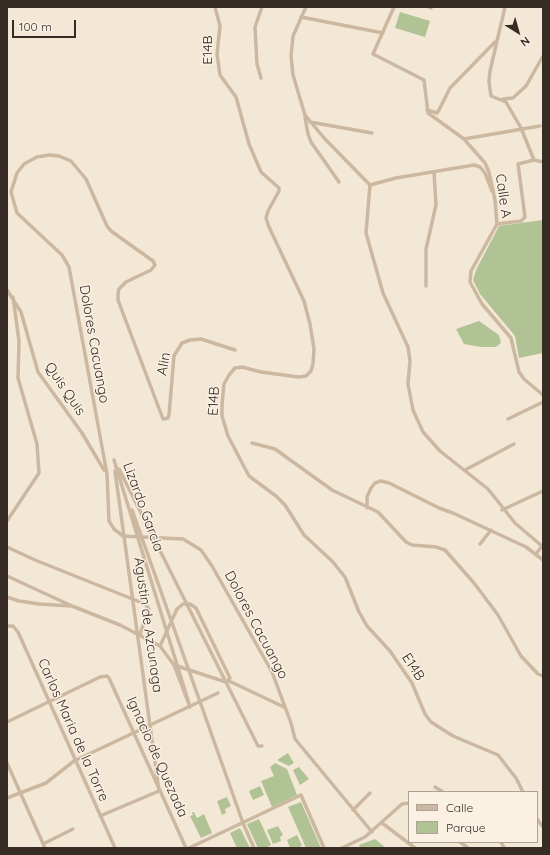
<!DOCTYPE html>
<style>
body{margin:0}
#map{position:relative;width:550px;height:855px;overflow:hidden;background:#f3e8d6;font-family:Quicksand,sans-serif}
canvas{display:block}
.frame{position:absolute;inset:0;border:8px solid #362b25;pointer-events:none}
.legend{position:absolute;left:408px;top:791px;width:130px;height:52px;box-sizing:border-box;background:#fbf1e3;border:1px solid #aca297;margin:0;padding:5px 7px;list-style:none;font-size:12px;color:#362b25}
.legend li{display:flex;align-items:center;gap:8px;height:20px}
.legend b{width:20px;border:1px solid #aca297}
.north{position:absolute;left:498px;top:12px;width:40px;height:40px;-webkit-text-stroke:3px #fbf1e3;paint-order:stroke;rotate:143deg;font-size:11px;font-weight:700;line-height:16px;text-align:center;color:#362b25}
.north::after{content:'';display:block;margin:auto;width:14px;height:18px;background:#362b25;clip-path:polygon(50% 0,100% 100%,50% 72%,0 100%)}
.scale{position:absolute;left:12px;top:20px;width:64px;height:18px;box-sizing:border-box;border:2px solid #362b25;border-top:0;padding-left:5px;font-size:12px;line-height:14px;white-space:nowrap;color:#362b25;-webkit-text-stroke:3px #fbf1e3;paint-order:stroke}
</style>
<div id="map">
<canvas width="550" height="855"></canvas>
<div class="frame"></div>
<ul class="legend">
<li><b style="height:5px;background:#ccb8a1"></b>Calle</li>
<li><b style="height:11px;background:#b1c395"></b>Parque</li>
</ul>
<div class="north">N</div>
<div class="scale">100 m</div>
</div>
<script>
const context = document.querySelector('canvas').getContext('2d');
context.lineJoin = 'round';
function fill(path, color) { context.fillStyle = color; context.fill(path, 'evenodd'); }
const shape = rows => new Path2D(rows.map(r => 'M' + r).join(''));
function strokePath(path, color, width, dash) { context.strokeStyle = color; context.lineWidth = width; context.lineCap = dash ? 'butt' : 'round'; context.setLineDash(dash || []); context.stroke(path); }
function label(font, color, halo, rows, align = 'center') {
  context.font = font + ' Quicksand,sans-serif'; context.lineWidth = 3; context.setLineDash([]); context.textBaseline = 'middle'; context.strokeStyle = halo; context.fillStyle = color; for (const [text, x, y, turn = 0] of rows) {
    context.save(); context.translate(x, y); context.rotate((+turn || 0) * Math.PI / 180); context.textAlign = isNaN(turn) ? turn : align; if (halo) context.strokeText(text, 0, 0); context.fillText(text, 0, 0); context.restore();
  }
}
fill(shape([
 [400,12,430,21,425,37,395,28],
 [543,220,543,353,519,358,515,336,480,294,473,280,476,270,499,226],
 [479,321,499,335,501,343,496,347,481,347,464,344,456,329],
 [288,753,294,763,289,766,277,760],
 [275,763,287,769,297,795,272,807,261,781,274,776,270,767],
 [299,767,309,779,300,785,293,770],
 [260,786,264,795,253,800,249,791],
 [227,797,231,806,225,809,226,813,222,815,217,801],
 [301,802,321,848,306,848,288,807],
 [192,812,194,812,197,818,204,814,212,833,201,838,190,816,193,815],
 [259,819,271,845,266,848,258,848,247,824],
 [278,826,283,835,280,837,281,841,273,844,267,830],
 [240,828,250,848,237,848,230,833],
 [297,835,302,845,299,848,290,848,287,840],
 [375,839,386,848,360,848,359,845]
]), '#b1c395');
strokePath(shape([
 [215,7,220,26,217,54,220,75,236,97,249,144,261,172,279,188,279,191,268,211,266,218,269,227,304,301,310,324,314,349,313,364,311,371,306,376,299,377,261,372,242,367,235,368,229,375,224,384,222,405,222,416,228,436,249,476,276,496,285,505,304,535,332,561,345,577,359,612,367,626,390,651,412,683,425,714,431,722,453,736,498,755,516,778,523,792],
 [306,7,293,36,291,56,293,75,305,115,324,138,370,185,396,178,474,165,480,167,485,173,492,191],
 [394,7,373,54,424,80,428,113,464,139,485,163,489,172,495,200,497,224,471,271,470,282,482,304,511,338,519,372,524,379,543,395],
 [429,7,431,8],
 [505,7,490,71,489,82,491,96,506,102,521,128,534,160],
 [301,17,383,33],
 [261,78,257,64,255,27,262,7],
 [503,99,513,98,526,86,543,56],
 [427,110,437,113,439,110,450,88,495,42],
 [305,117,308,134,311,142,339,182],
 [310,122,372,133],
 [464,139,540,126],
 [370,185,366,233,383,293,408,347,410,361,408,384,413,410,423,432,440,451,488,489,515,523,542,546,536,554],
 [497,224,521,221,525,217,518,164,534,160,543,162],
 [426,286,426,249,436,205,434,172],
 [7,290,21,312,38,372,82,433,104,470],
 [235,350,201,339,190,340,182,343,174,356,169,415,168,418,163,419,118,300,118,294,119,289,126,282,151,270,155,265,153,261,111,231,107,226,86,179,71,161,59,156,49,155,37,157,24,164,17,173,11,192,17,213,62,255,69,267,107,474,109,521,114,529,123,536,183,539,201,550,212,566,272,672,291,723,295,739,372,832],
 [508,419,543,402],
 [252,443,275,449,332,490,378,512,406,542,412,545,436,547,445,550,474,583,498,615,521,656,538,674,543,676],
 [119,469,258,746,262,746],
 [465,470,514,444],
 [367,508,367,497,371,488,375,483,381,481,389,483,439,508,453,513,526,547,543,560],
 [132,510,243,823,254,848],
 [502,510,543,491],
 [7,521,39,473,37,444,18,378,19,341,13,297],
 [480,544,491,530],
 [7,547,35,560,145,604,149,609,140,634],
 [7,576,72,606,120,625,160,646,174,665,190,707,114,460],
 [7,597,19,601,39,604,71,606],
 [7,626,13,626,18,632,115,848],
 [160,646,177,609,183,604,190,604,196,608,230,678,226,682,177,666],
 [229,681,284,707],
 [7,722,100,677,107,676,109,678,186,848],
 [7,763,45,848],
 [435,787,443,792],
 [7,798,46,783,74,761,218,693],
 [353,810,370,793],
 [100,816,159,791,115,471],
 [537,819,543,827],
 [382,823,415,848],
 [460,842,468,848],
 [501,842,504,848],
 [43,844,73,829],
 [189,848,301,795,324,848],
 [342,848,365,837,402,804,409,803]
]), '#ccb8a1', 3.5);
label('14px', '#362b25', '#fbf1e3', [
 ["E14B",208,50,-90],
 ["Calle A",503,196,82],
 ["Dolores Cacuango",94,344,80],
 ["Alin",164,364,-79],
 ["Quis Quis",65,389,56],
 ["E14B",214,401,-87],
 ["Lizardo Garcia",143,507,70],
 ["Agustin de Azcunaga",148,625,82],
 ["Dolores Cacuango",256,625,62],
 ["E14B",413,667,57],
 ["Carlos Maria de la Torre",73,730,66],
 ["Ignacio de Quezada",157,757,66]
]);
</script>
